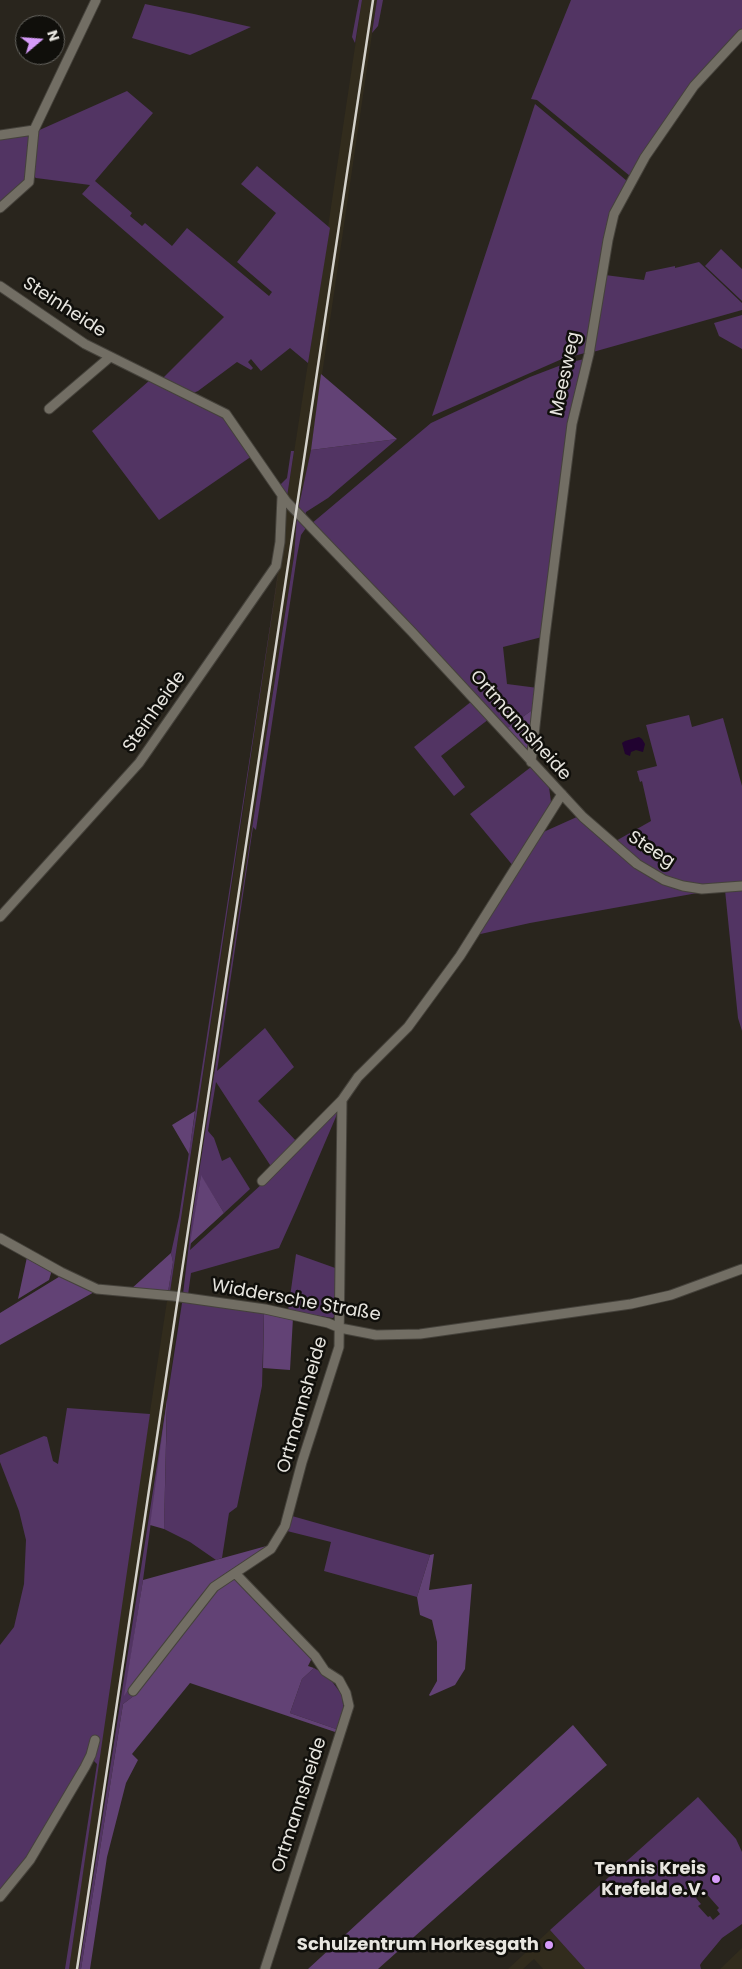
<!DOCTYPE html>
<meta charset="utf-8">
<style>
body{margin:0}
#map{position:relative;width:742px;height:1969px;overflow:hidden;background:#29251d;font-family:Poppins,sans-serif}
canvas{display:block}
.north{position:absolute;left:15px;top:15px;width:50px;height:50px;box-sizing:border-box;background:#100f0b;border:1px solid #666560;border-radius:50%;rotate:72deg;font-size:14px;font-weight:700;line-height:20px;text-align:center;color:#e8e6e0}
.north::after{content:'';display:block;margin:auto;width:18px;height:22px;background:#d69bf9;clip-path:polygon(50% 0,100% 100%,50% 72%,0 100%)}
</style>
<div id="map">
<canvas width="742" height="1969"></canvas>
<div class="north">N</div>
</div>
<script>
const context = document.querySelector('canvas').getContext('2d');
context.lineJoin = 'round';
function fill(path, color) { context.fillStyle = color; context.fill(path, 'evenodd'); }
const shape = rows => new Path2D(rows.map(r => 'M' + r).join(''));
function strokePath(path, color, width, dash) { context.strokeStyle = color; context.lineWidth = width; context.lineCap = dash ? 'butt' : 'round'; context.setLineDash(dash || []); context.stroke(path); }
function label(font, color, halo, rows, align = 'center') {
  context.font = font + ' Poppins,sans-serif'; context.lineWidth = 5; context.setLineDash([]); context.textBaseline = 'middle'; context.strokeStyle = halo; context.fillStyle = color; for (const [text, x, y, turn = 0] of rows) {
    context.save(); context.translate(x, y); context.rotate((+turn || 0) * Math.PI / 180); context.textAlign = isNaN(turn) ? turn : align; if (halo) context.strokeText(text, 0, 0); context.fillText(text, 0, 0); context.restore();
  }
}
fill(shape([
 [362,0,377,0,311,450,298,514,294,556,192,1218,167,1399,119,1698,79,1969,69,1969,132,1529,167,1301,168,1292,170,1292,243,812,280,556,287,497,329,229,328,227],
 [550,1930,585,1969,543,1969,534,1959,523,1969,508,1969],
 [742,1948,742,1969,720,1969]
]), '#322c1d');
fill(shape([
 [359,0,362,0,355,43,352,37],
 [377,0,383,0,378,26,372,33],
 [571,0,742,0,742,30,630,176,537,100,531,99],
 [145,4,194,14,251,27,190,55,132,38],
 [127,91,153,113,95,181,132,213,130,216,142,226,145,223,172,246,187,228,269,296,272,292,237,262,276,213,241,184,257,166,330,228,308,363,290,348,261,371,251,359,248,362,253,368,251,370,237,362,198,391,191,394,161,380,224,317,82,194,90,185,36,178,32,175,35,132],
 [535,104,627,181,612,213,601,257,585,353,562,359,432,416],
 [32,132,27,180,0,205,0,137],
 [721,249,742,269,742,301,705,266],
 [699,262,742,303,742,310,593,352,605,275,644,280,646,272,675,266,675,268],
 [742,315,742,349,719,336,714,323],
 [584,359,542,637,503,647,507,684,538,688,535,708,506,729,311,524,431,423,530,377,564,364],
 [150,380,225,415,252,456,159,520,92,431],
 [397,439,328,498,306,512,305,517,298,510,311,450],
 [291,451,294,451,287,497,279,486,287,478],
 [297,517,306,528,301,535,297,556,256,830,253,827,217,1071,265,1028,294,1067,258,1101,298,1143,272,1168,216,1082,208,1131,214,1138,222,1161,230,1157,250,1189,224,1213,201,1176,190,1250,275,1172,341,1105,297,1208,279,1248,191,1273,188,1295,183,1294,192,1218,294,556],
 [281,555,170,1292,168,1292,173,1262,171,1253,179,1217],
 [472,701,489,719,441,756,465,787,454,796,414,747],
 [689,715,692,727,723,718,742,786,742,884,704,887,659,876,614,842,651,821,642,781,640,782,637,771,657,766,646,725],
 [531,767,549,787,551,802,514,867,470,814],
 [579,816,641,870,703,892,530,923,476,935,539,834],
 [742,888,742,1031,738,1018,725,890],
 [296,1254,338,1269,338,1312,333,1318,288,1311],
 [182,1303,207,1303,264,1311,262,1386,237,1507,229,1513,222,1558,216,1560,190,1542,164,1529,167,1406,143,1580,125,1694,130,1689,135,1695,123,1704,81,1969,79,1969],
 [67,1408,150,1414,69,1969,65,1969,97,1764,92,1759,98,1737,93,1736,85,1760,26,1858,0,1891,0,1645,14,1627,24,1584,26,1540,19,1511,0,1462,0,1455,44,1436,47,1437,53,1461,58,1464],
 [292,1516,430,1555,417,1597,324,1571,331,1542,287,1531],
 [314,1668,328,1676,342,1695,344,1713,339,1730,290,1713,302,1679],
 [698,1797,736,1839,742,1852,742,1924,722,1938,702,1962,700,1965,701,1969,585,1969,550,1930],
 [704,1891,719,1908,717,1910,720,1914,713,1920,710,1916,708,1917,698,1906,701,1904,696,1898]
]), '#523463');
fill(shape([
 [321,374,397,439,311,450],
 [535,708,528,750,525,750,506,729],
 [195,1111,189,1154,172,1125],
 [201,1175,224,1213,190,1244],
 [171,1253,173,1262,168,1292,131,1289],
 [27,1257,52,1270,49,1280,18,1299],
 [62,1275,96,1291,0,1345,0,1313],
 [264,1311,293,1318,290,1370,263,1368],
 [167,1399,164,1529,150,1525],
 [270,1545,223,1575,202,1594,124,1696,143,1580],
 [434,1554,429,1590,472,1584,465,1669,455,1685,430,1696,429,1695,437,1681,437,1642,432,1620,420,1615,417,1597,430,1555],
 [232,1577,312,1658,308,1666,314,1668,302,1679,290,1713,339,1730,338,1733,190,1683,132,1754,138,1760,126,1783,107,1857,90,1969,81,1969,123,1704,135,1695,211,1596],
 [573,1725,607,1765,378,1969,308,1969]
]), '#624275');
fill(shape([
 [639,737,642,739,645,744,643,752,636,750,631,752,630,756,625,754,622,743,625,741]
]), '#210330');
const minor = shape([
 [0,135,34,130],
 [0,208,29,182,34,130,96,0],
 [0,286,85,344,226,414,286,501,412,632,583,817,637,864,664,880,683,886,702,889,742,886],
 [49,409,110,357],
 [531,762,545,636,572,424,589,354,608,240,614,214,645,157,694,86,742,34],
 [0,917,139,763,276,566,280,542,282,497],
 [262,1181,342,1100],
 [0,1238,61,1272,97,1289,173,1296,265,1309,328,1323,340,1328,376,1335,420,1334,631,1304,671,1295,742,1269],
 [235,1573,315,1656,325,1671,339,1680,346,1693,349,1706,265,1969],
 [133,1691,214,1587,271,1549,285,1526,302,1462,339,1347,342,1100,358,1077,408,1027,460,956,562,794],
 [0,1897,30,1860,85,1767,91,1755,95,1740]
]);
strokePath(minor, '#45423b', 11);
strokePath(minor, '#726e64', 9);
strokePath(shape([
 [77,1969,373,0]
]), '#d4d2cb', 2.5);
for (const [x, y, r, color] of [
 [716,1879,5,"#d69bf9"],
 [549,1945,5,"#d69bf9"]
]) { const dot = new Path2D(); dot.arc(x, y, r, 0, 2 * Math.PI); context.fillStyle = color; context.fill(dot); strokePath(dot, '#100f0b', 2); }
label('18px', '#e8e6e0', '#100f0b', [
 ["Steinheide",64,308,33],
 ["Meesweg",566,374,-78],
 ["Steinheide",155,712,-55],
 ["Ortmannsheide",520,726,48],
 ["Steeg",651,850,33],
 ["Widdersche Straße",296,1301,10],
 ["Ortmannsheide",303,1405,-74],
 ["Ortmannsheide",300,1805,-72]
]);
label('bold 18px', '#e8e6e0', '#100f0b', [
 ["Tennis Kreis",706,1869],
 ["Krefeld e.V.",706,1890],
 ["Schulzentrum Horkesgath",539,1945]
], 'right');
</script>
